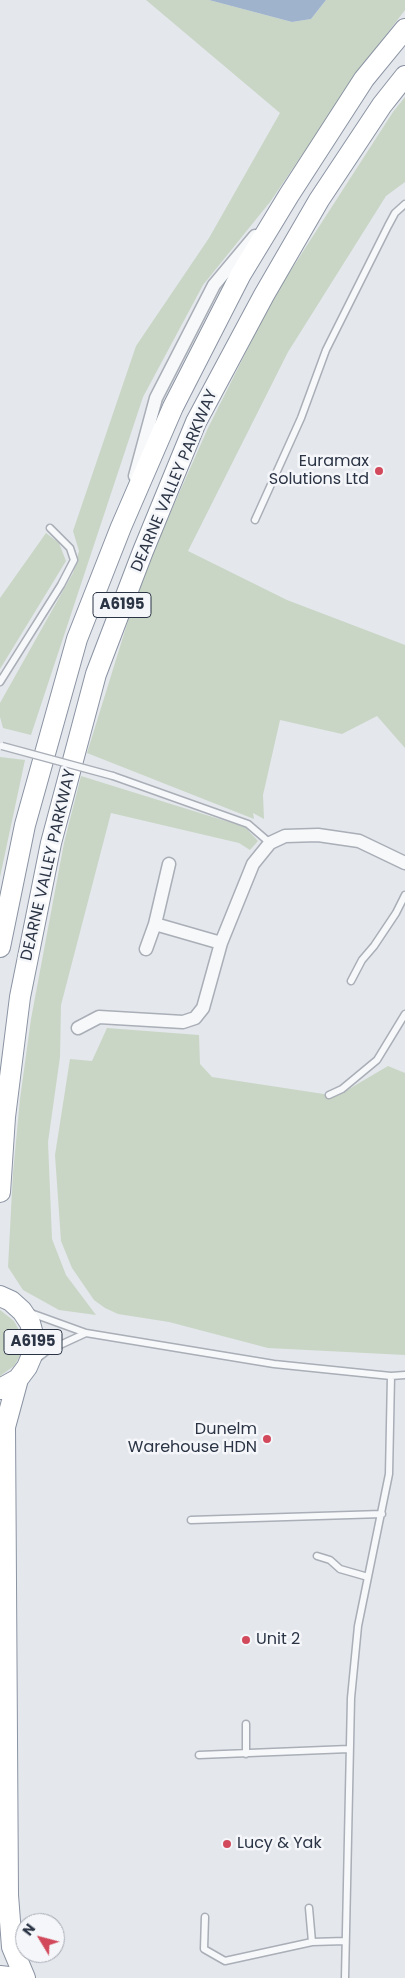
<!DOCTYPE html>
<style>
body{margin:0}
#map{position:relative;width:405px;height:1978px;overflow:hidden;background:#e4e7ec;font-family:Poppins,sans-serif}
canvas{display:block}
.north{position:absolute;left:15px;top:1913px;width:50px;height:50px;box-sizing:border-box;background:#f4f6f9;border:1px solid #a4a8b1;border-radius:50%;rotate:307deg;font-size:14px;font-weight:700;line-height:20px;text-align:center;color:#2b3445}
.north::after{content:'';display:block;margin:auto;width:18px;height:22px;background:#d1495b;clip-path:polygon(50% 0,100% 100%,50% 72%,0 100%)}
</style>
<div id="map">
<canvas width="405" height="1978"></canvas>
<div class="north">N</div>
</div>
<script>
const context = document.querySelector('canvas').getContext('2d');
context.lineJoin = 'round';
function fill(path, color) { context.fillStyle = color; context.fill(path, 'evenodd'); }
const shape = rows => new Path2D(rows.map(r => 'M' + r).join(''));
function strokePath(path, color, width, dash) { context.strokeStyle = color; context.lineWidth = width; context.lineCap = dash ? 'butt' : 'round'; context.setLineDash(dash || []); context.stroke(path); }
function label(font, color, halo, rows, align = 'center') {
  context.font = font + ' Poppins,sans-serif'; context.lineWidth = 5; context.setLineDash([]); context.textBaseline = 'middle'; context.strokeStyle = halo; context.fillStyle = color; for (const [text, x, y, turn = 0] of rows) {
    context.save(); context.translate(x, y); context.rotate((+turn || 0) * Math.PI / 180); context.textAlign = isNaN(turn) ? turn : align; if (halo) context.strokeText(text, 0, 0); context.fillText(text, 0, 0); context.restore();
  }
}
fill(shape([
 [146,0,209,0,292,22,311,19,326,0,405,0,405,10,366,61,270,202,203,285,143,397,31,735,3,728,0,717,0,703,73,573,79,551,73,531,136,346,209,238,280,113],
 [405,97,405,182,386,196,288,352,188,551,287,600,405,645,405,748,377,716,342,734,280,720,263,795,264,819,253,813,254,819,87,753,141,579,208,428,273,298,393,112],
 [46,533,59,543,66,561,0,669,0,598],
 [0,757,25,760,0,877],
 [81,776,245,827,258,841,250,850,239,843,111,813,61,1005,60,1057,48,1142,52,1239,66,1275,96,1315,59,1310,23,1290,8,1267,13,1173,20,1099,31,1019,64,843],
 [107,1028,199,1035,200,1064,212,1077,337,1096,388,1066,405,1073,405,1355,268,1348,169,1322,118,1314,105,1308,94,1300,72,1268,61,1241,55,1155,70,1059,92,1061],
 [0,1310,14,1321,20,1332,22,1344,20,1356,14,1366,0,1376]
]), '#c9d6c5');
fill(shape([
 [209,0,326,0,311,19,292,22]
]), '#9fb4cc');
const service = shape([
 [255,520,301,418,326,350,388,226,395,213,405,204],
 [0,682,61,585,74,560,70,548,50,528],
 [113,776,248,824,270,843],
 [351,981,362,960,374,946,396,913,405,895],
 [329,1095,342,1089,377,1060,405,1014],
 [28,1312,86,1333],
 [38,1358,47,1351,86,1333,274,1364,391,1376,405,1375],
 [191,1520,382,1514],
 [317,1556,330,1560,340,1569,368,1577],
 [246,1754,246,1724],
 [199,1755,349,1749],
 [309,1908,312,1942,345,1941],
 [205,1917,204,1949,225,1961,312,1942],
 [345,1978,351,1698,358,1626,389,1474,391,1376]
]);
const minor = shape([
 [135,476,156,398,214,285,255,236],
 [155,924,221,943],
 [146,949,155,924,169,864],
 [78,1028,99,1017,183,1022,195,1018,203,1008,221,943,253,864,270,843,285,836,318,835,359,841,405,863]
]);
const trunk = shape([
 [0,947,25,825,77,639,121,527,173,407,241,274,289,195,364,79,405,29],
 [0,1192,5,1117,20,997,51,843,96,674,143,551,196,422,264,295,319,200,382,105,405,76],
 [0,1296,11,1301,22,1311,30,1323,34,1338,33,1353,27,1367,18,1379,0,1389],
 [18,1379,5,1427,8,1895,12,1947,25,1978],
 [0,1976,17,1978]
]);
strokePath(service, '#a9aeb7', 9);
strokePath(minor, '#a9aeb7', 15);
strokePath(trunk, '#8b94a3', 22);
strokePath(service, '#f7f8fa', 6);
strokePath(minor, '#f7f8fa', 12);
strokePath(trunk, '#fff', 20);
const serviceBridge = shape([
 [2,746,113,776]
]);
strokePath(serviceBridge, '#a9aeb7', 9, []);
strokePath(serviceBridge, '#f7f8fa', 6);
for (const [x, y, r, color] of [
 [379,471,5,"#d1495b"],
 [267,1439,5,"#d1495b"],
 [246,1640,5,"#d1495b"],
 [227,1844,5,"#d1495b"]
]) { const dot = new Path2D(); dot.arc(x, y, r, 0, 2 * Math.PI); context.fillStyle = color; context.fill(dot); strokePath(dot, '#f4f6f9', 2); }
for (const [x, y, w] of [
 [122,605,58],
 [33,1342,58]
]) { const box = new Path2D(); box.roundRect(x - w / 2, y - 12.5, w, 25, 4); context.fillStyle = '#f4f6f9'; context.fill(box); strokePath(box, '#2b3445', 1); }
label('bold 15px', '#2b3445', null, [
 ["A6195",122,605],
 ["A6195",33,1342]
]);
label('16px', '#2b3445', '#f4f6f9', [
 ["Euramax",369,462],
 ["Solutions Ltd",369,480],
 ["Dunelm",257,1430],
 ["Warehouse HDN",257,1448],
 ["Unit 2",256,1640,"left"],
 ["Lucy & Yak",237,1844,"left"]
], 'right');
label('16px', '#2b3445', '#f4f6f9', [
 ["DEARNE VALLEY PARKWAY",175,481,-67],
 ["DEARNE VALLEY PARKWAY",49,865,-77]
]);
</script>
